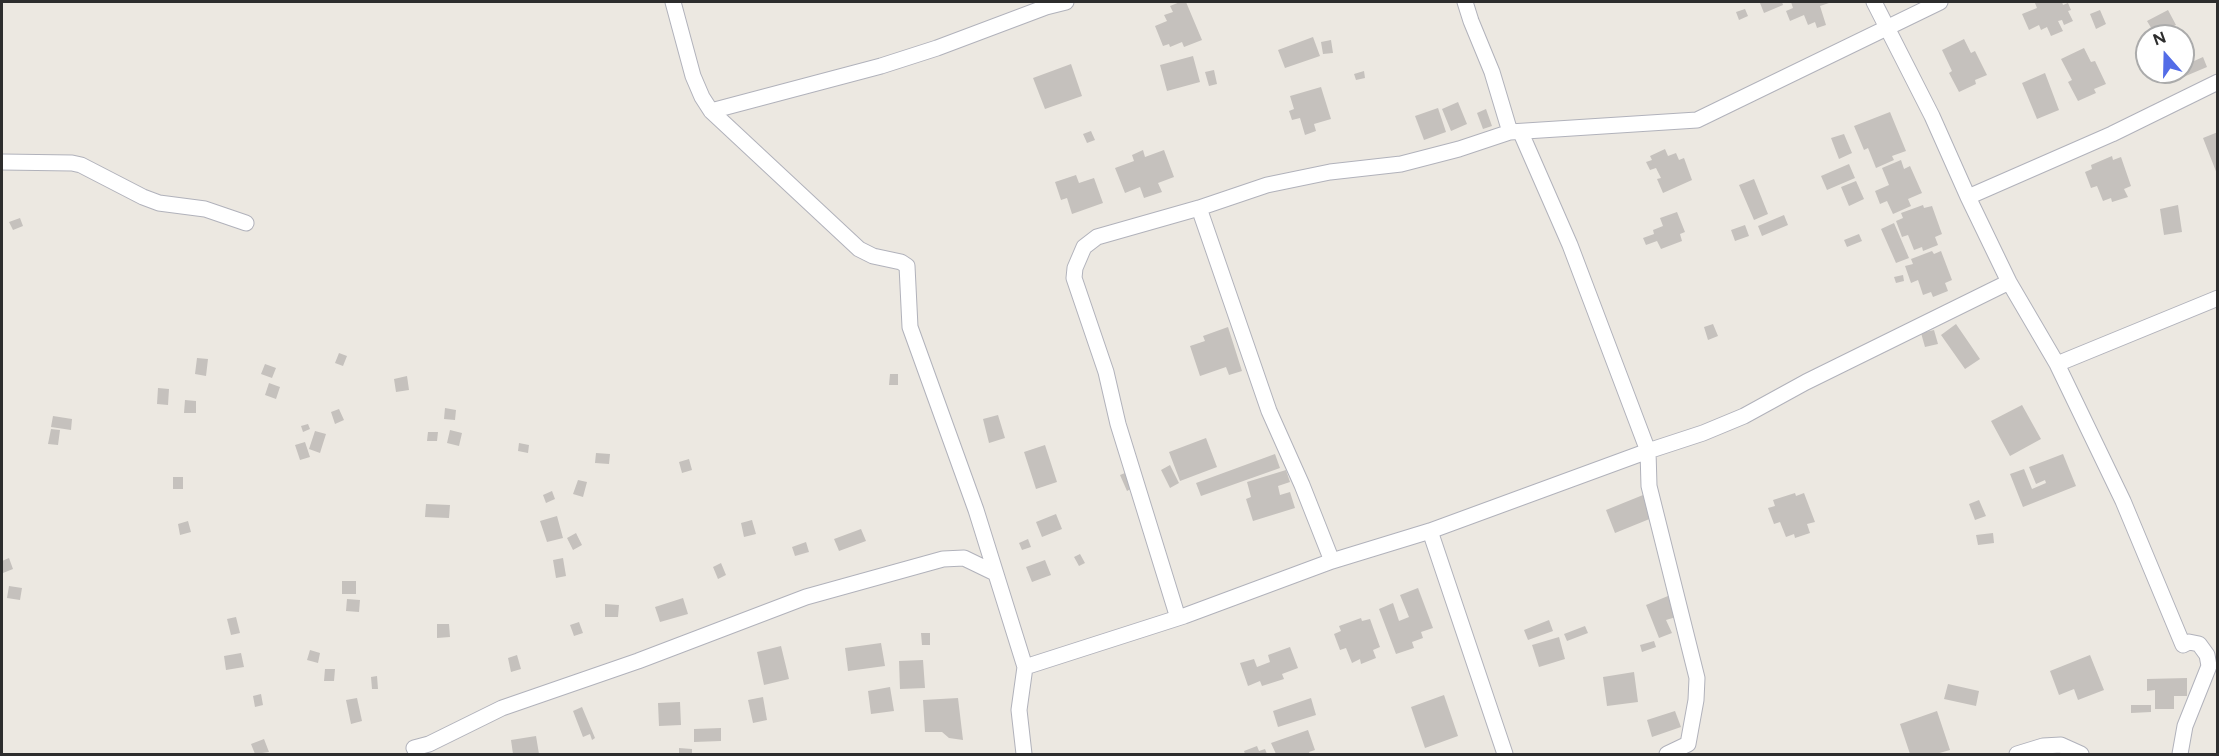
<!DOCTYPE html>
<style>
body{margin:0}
#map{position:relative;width:2219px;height:756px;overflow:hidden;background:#ece8e1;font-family:Figtree,sans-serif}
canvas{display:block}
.frame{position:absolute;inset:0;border:3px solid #2d2d2d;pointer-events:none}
.north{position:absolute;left:2135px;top:24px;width:60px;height:60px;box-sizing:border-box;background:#fff;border:2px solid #ababab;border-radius:50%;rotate:340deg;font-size:16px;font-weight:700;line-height:24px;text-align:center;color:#2d2d2d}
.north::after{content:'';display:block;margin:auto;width:21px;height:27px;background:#536ce7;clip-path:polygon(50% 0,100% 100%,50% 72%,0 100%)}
</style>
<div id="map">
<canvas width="2219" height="756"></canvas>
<div class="frame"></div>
<div class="north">N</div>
</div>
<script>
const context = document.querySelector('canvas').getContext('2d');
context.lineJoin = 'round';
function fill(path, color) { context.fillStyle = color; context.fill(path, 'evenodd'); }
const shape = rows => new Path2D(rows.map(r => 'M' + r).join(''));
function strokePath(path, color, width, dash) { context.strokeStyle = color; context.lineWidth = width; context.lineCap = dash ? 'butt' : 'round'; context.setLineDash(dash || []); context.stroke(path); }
fill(shape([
 [1180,2,1186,2,1202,40,1184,47,1182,42,1170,47,1169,44,1163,46,1155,26,1167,21,1164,15,1173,12,1170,6],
 [1766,2,1782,2,1783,5,1764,13,1760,3],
 [1791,2,1832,2,1820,6,1826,25,1817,28,1815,22,1808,25,1804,15,1790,21,1786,11,1793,8],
 [2040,2,2062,2,2063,5,2068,3,2071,10,2068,11,2073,21,2064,25,2062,20,2058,21,2063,31,2051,36,2047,27,2041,30,2039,25,2029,30,2022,14,2037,8,2035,3],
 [1745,9,1748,16,1739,20,1736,12],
 [2100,10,2106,24,2096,29,2090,14],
 [2168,10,2176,25,2168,29,2172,36,2156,36,2147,21],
 [1313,37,1320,56,1285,68,1278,50],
 [1964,39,1971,53,1975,51,1987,75,1975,80,1976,84,1959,92,1949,73,1952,71,1942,50],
 [1331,40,1333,53,1323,54,1321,42],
 [2084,48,2091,62,2095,61,2106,84,2094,89,2096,93,2078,101,2068,82,2072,80,2061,59],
 [1193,56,1200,82,1167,91,1160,65],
 [2203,57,2207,67,2181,78,2178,72,2183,72,2183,66],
 [1071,64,1082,96,1045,109,1033,78],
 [1214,70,1217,84,1209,86,1205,72],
 [1364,71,1365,78,1356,80,1354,74],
 [2045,73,2059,110,2037,119,2022,83],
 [1321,87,1331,119,1314,124,1316,131,1305,135,1300,118,1292,120,1289,111,1294,109,1290,96],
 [1458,102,1467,124,1451,131,1442,109],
 [1438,108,1446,132,1424,140,1415,116],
 [1486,109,1492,126,1483,129,1477,113],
 [1890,112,1906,151,1892,156,1894,160,1876,168,1868,148,1864,150,1854,126],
 [1091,131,1095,140,1087,143,1083,134],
 [2218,132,2218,174,2217,174,2203,138],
 [1844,134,1852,153,1839,159,1831,138],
 [1665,149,1668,156,1676,153,1679,160,1684,158,1692,180,1663,193,1657,179,1661,178,1656,168,1650,170,1646,162,1652,160,1650,156],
 [1143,150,1145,157,1164,150,1174,177,1158,183,1162,192,1144,198,1140,187,1125,193,1115,168,1134,161,1132,155],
 [2112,156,2113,160,2121,157,2131,186,2124,189,2128,197,2112,202,2111,198,2103,201,2097,186,2091,188,2085,172,2092,169,2091,165],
 [1901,160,1904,169,1910,166,1922,193,1908,199,1911,206,1893,214,1887,201,1880,204,1875,191,1889,185,1882,168],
 [1849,164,1855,178,1827,190,1821,176],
 [1076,175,1079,183,1094,178,1103,203,1072,214,1067,198,1061,200,1055,182],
 [1754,179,1768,214,1754,220,1739,185],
 [1856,181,1864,199,1849,206,1841,187],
 [1923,205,1924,208,1932,206,1942,234,1935,237,1938,245,1923,251,1922,247,1914,250,1908,235,1902,237,1896,221,1903,218,1901,213],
 [2178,205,2182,232,2164,235,2160,209],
 [1677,212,1685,232,1680,234,1682,241,1661,249,1657,241,1646,245,1643,238,1654,234,1653,230,1663,226,1660,218],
 [1784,215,1788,225,1762,236,1758,226],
 [20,218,23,226,13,230,9,222],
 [1894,223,1909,258,1896,263,1881,229],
 [1745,225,1749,236,1735,241,1731,230],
 [1859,234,1862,241,1847,247,1844,240],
 [1932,251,1934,254,1941,251,1952,280,1945,283,1948,291,1933,297,1931,292,1923,295,1918,280,1911,283,1905,266,1913,264,1911,259],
 [1903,275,1904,281,1896,283,1894,277],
 [1713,324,1718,336,1708,340,1704,327],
 [1956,324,1980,359,1965,369,1941,335],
 [1228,327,1242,371,1229,375,1226,367,1200,376,1190,346,1205,341,1203,336],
 [1934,330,1938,344,1925,347,1921,333],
 [339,353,347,356,343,366,335,363],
 [197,358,208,359,206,376,195,374],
 [265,364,276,368,272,378,261,374],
 [890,374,898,374,898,385,889,385],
 [407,376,409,390,396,392,394,379],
 [269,383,280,387,276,399,265,395],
 [158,388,169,389,168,405,157,404],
 [185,400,196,401,196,413,184,413],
 [2022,405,2041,439,2010,456,1991,421],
 [445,408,456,410,455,420,444,419],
 [339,409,344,420,335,424,331,412],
 [998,415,1005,438,989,443,983,419],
 [53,416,72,419,71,430,51,427],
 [308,424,310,429,303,432,301,426],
 [51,429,60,430,58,445,48,444],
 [450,430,462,433,459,446,447,443],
 [315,431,326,434,320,453,309,449],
 [428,432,438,432,437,441,427,441],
 [1206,438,1217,467,1180,481,1169,452],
 [305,442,310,457,300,460,295,445],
 [519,443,529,445,528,453,518,451],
 [1045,445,1057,482,1036,489,1024,452],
 [596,453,610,454,609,464,595,463],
 [1275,454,1280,468,1201,496,1196,483],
 [2063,454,2076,486,2023,507,2010,474,2024,469,2032,489,2046,483,2045,480,2036,484,2029,467],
 [689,459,692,470,682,473,679,462],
 [1170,465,1179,483,1170,488,1161,470],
 [1286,470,1290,482,1278,486,1280,495,1290,492,1295,508,1253,521,1246,499,1251,497,1247,482],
 [1130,471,1136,486,1127,491,1120,475],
 [173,477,183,477,183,489,173,489],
 [578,480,587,482,583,497,573,494],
 [552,491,555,499,546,503,543,495],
 [1795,493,1796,496,1804,493,1815,522,1807,524,1810,533,1795,538,1794,534,1786,537,1780,522,1774,524,1768,508,1775,506,1773,500],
 [1643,495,1652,518,1615,533,1606,510],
 [1979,500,1986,516,1975,520,1969,504],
 [426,504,450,505,449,518,425,517],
 [1056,514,1062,529,1042,537,1036,522],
 [557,516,563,538,547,542,540,521],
 [752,520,756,534,744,537,741,523],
 [188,521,191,532,180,535,178,524],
 [861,529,866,541,839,551,834,539],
 [576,533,582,545,573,550,567,538],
 [1993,533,1994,543,1978,545,1976,535],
 [1028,539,1031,547,1022,550,1019,543],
 [806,542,809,552,795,556,792,547],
 [1080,554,1085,563,1079,566,1074,557],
 [9,558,13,569,3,573,2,561],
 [563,558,566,576,556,578,553,560],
 [1045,560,1051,575,1032,582,1026,567],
 [721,563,726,575,718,579,713,567],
 [342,581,356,581,356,594,342,594],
 [9,586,22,588,20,600,7,598],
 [1418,588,1433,628,1421,632,1423,638,1412,642,1414,648,1396,654,1379,609,1393,603,1399,621,1409,617,1400,595],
 [1668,596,1676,617,1666,620,1672,633,1659,638,1646,605],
 [683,598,688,614,660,622,655,607],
 [347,599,360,600,359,612,346,611],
 [605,604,619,605,618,617,605,617],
 [236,617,240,633,231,635,227,619],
 [1361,618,1362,621,1370,619,1380,647,1373,650,1376,658,1361,664,1360,659,1352,663,1346,648,1340,650,1334,634,1341,631,1339,626],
 [1549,620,1553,631,1528,640,1524,630],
 [579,622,583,633,574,636,570,625],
 [437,624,449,624,450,637,437,638],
 [1585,626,1588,633,1567,641,1564,634],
 [921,633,930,633,930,645,922,645],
 [1559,637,1565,659,1539,667,1532,645],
 [1654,641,1656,647,1642,652,1640,645],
 [881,643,885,666,848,671,845,648],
 [781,646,789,679,764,685,757,652],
 [1290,647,1298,668,1282,674,1284,679,1262,686,1260,681,1248,686,1240,663,1254,659,1257,667,1270,662,1268,655],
 [310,650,320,653,318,663,307,660],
 [241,653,244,667,226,670,224,656],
 [517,655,521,669,511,672,508,658],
 [2090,655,2104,690,2078,700,2074,689,2059,695,2050,671],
 [923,660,925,688,900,689,899,661],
 [325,669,335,669,334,681,324,681],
 [1634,672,1638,702,1607,706,1603,677],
 [377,676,378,689,372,689,371,677],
 [2187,678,2187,696,2174,696,2174,709,2155,709,2155,690,2147,691,2147,679],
 [1948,684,1979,691,1976,706,1944,699],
 [890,687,894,711,871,714,868,691],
 [261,694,263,705,255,707,253,696],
 [1444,695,1458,736,1425,748,1411,707],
 [763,697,767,720,753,723,748,700],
 [357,698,362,721,351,724,346,700],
 [958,698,963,740,949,738,942,732,925,732,923,700],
 [1311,698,1316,715,1278,727,1273,711],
 [680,702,681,725,659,726,658,703],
 [2131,705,2151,705,2151,712,2131,713],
 [582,707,595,738,592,740,590,734,583,737,573,711],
 [1675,711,1681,727,1652,737,1647,720],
 [1937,711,1950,750,1936,754,1910,754,1900,724],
 [721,728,721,741,694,742,694,729],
 [1308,730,1315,750,1309,752,1310,754,1276,754,1271,743],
 [536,736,539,754,513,754,511,740],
 [264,739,269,752,255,754,251,744],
 [1257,746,1259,751,1265,749,1267,754,1245,754,1244,751],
 [679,748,692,749,692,754,679,754]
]), '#c5c1bd');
const minor = shape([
 [673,2,693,76,702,97,711,111,859,249,873,256,901,262,907,266,910,327,976,510,1025,667,1019,710,1024,754],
 [1465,2,1471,21,1492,72,1510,132],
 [1874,2,1932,116,1968,197,2009,282,2057,364,2123,501,2183,645,2189,642,2199,644,2207,655,2209,666,2185,726,2180,754],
 [711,111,881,66,937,48,1046,7,1066,2],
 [1521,133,1570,245,1648,451,1649,486,1697,678,1696,700,1688,744,1667,754],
 [2,162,72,163,81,165,143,197,159,203,205,209,246,223],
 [1968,197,2112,134,2218,82],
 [1199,208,1269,411,1302,485,1332,561],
 [2057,364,2218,298],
 [1430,531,1505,754],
 [1178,618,1118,424,1106,372,1074,278,1075,268,1084,247,1097,237,1199,208,1267,185,1330,172,1401,164,1459,149,1510,132,1697,120,1940,2],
 [1025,667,1184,616,1332,561,1430,531,1648,451,1703,433,1744,416,1806,382,2009,282],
 [414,748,429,744,502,708,638,661,806,597,943,559,964,558,995,573],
 [2017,754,2043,746,2061,745,2081,754]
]);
strokePath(minor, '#b1b2bb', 17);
strokePath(minor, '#fff', 15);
</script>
